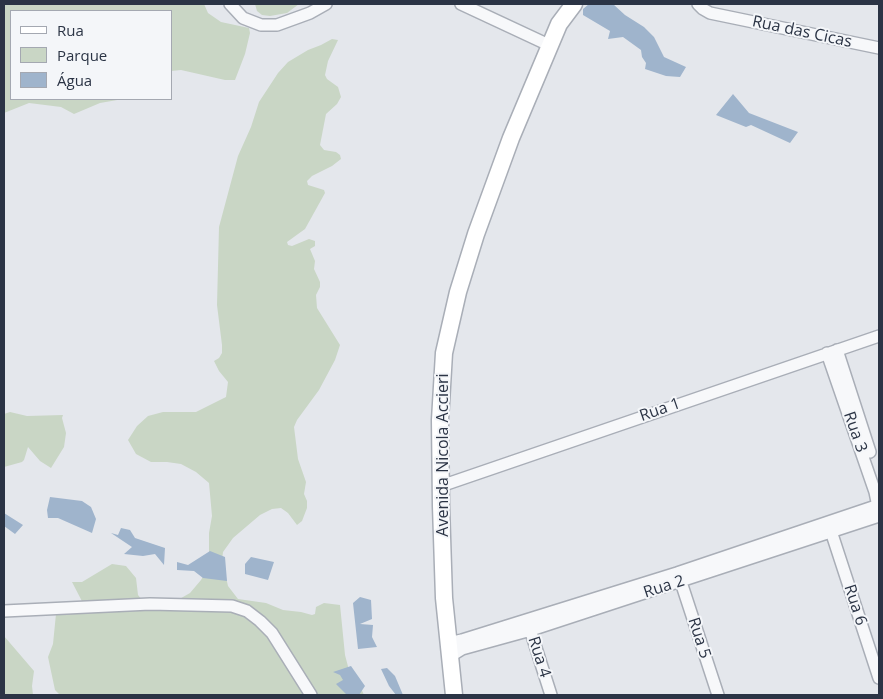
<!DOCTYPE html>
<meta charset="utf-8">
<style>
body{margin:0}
#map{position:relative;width:883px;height:699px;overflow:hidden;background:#e4e7ec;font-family:"Open Sans",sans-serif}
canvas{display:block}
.frame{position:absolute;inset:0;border:5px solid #2b3445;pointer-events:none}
.legend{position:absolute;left:10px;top:10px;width:162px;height:90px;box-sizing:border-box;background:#f4f6f9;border:1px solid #a4a8b1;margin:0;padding:6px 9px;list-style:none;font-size:15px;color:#2b3445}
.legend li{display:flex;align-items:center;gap:10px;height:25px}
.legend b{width:25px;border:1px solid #a4a8b1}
</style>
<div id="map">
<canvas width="883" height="699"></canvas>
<div class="frame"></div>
<ul class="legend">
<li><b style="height:6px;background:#fff"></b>Rua</li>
<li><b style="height:14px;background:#c9d6c5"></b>Parque</li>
<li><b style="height:14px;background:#9fb4cc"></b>Água</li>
</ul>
</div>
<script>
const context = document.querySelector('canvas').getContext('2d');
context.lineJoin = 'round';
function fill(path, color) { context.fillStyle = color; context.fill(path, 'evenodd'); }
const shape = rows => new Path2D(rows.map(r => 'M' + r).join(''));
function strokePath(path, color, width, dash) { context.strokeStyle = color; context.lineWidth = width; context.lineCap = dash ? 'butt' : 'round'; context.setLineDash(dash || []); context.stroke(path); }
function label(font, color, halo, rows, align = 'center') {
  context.font = font + ' "Open Sans",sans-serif'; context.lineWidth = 4; context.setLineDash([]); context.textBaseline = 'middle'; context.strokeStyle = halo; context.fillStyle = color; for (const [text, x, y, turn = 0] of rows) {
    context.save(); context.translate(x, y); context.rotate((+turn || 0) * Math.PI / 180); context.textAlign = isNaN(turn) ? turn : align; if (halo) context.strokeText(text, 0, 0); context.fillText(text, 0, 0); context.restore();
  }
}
fill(shape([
 [4,4,204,4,208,13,221,22,249,28,250,33,245,54,235,80,225,80,181,70,171,71,171,11,11,11,11,99,123,99,100,103,74,114,61,107,29,103,4,113],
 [255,4,299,4,287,13,270,16,262,15,257,11],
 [332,39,338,40,328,61,325,75,327,79,338,87,341,97,337,104,326,114,320,145,324,150,336,152,340,155,341,159,332,166,312,176,307,181,308,185,324,190,325,193,305,229,287,242,288,245,292,246,309,239,315,241,315,246,310,249,315,261,314,269,320,282,320,287,316,295,317,308,340,345,335,360,319,390,297,420,294,427,298,459,306,482,304,494,307,501,307,508,302,521,297,525,288,513,281,508,272,509,260,515,233,538,223,552,222,560,228,586,238,599,266,603,283,610,301,612,312,615,315,614,316,607,324,603,340,605,345,655,350,674,360,686,364,695,60,695,55,690,48,657,53,644,56,614,86,613,86,609,72,582,82,582,112,564,126,566,136,578,138,595,148,607,162,609,190,593,201,580,209,566,209,533,212,516,209,483,196,472,181,464,167,462,151,462,136,454,128,440,137,426,148,416,163,412,196,412,226,397,228,382,219,371,214,361,219,358,222,353,222,345,217,305,219,227,238,156,251,127,259,102,278,73,288,62,308,50,321,45],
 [10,412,27,416,63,415,62,418,66,433,64,447,51,468,40,461,28,447,24,460,22,462,4,467,4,414],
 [4,636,34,671,32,686,33,695,4,695]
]), '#c9d6c5');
fill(shape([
 [589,4,613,4,625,15,644,27,654,37,664,57,686,67,680,77,666,76,645,69,646,63,642,57,641,50,623,37,608,39,610,31,583,15,583,9],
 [733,94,749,113,798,132,790,143,751,125,746,127,716,115],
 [50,497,82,501,91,507,96,519,92,533,58,518,48,518,47,510],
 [4,513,23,525,15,534,4,526],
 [121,528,130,530,135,538,165,548,164,565,155,554,143,556,124,554,132,547,111,533,118,535],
 [210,551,225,557,227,581,203,578,194,571,177,570,177,562,188,565],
 [251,557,274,562,268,580,245,574,245,564],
 [360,597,371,600,372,619,360,624,373,625,372,637,377,647,358,649,353,603],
 [351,666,365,686,359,695,347,695,336,684,343,680,340,675,333,672],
 [387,668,395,676,403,695,396,695,389,686,381,669]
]), '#9fb4cc');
const street = shape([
 [230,4,243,18,261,25,277,25,310,13,326,4],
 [461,4,551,46],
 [698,4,703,9,710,13,879,48],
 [837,350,870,452],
 [827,353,875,492,879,512],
 [441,486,879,336],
 [829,525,879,678],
 [679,576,718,695],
 [4,611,150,604,232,606,247,611,260,621,272,633,311,695],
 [528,623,551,695],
 [448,643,462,640,677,573,879,505],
 [449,657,462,649,531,630,879,516]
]);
const secondary = shape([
 [454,695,444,598,441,506,440,420,444,353,458,292,476,234,511,138,559,24,574,4]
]);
strokePath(street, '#a9aeb7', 14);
strokePath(secondary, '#a9aeb7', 19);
strokePath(street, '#f7f8fa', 11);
strokePath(secondary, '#fff', 16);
label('16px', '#2b3445', '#f4f6f9', [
 ["Rua das Cicas",802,32,12],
 ["Rua 1",660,410,-19],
 ["Rua 3",855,432,71],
 ["Avenida Nicola Accieri",443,455,-90],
 ["Rua 2",664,587,-18],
 ["Rua 6",855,605,72],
 ["Rua 5",699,638,72],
 ["Rua 4",539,657,72]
]);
</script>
